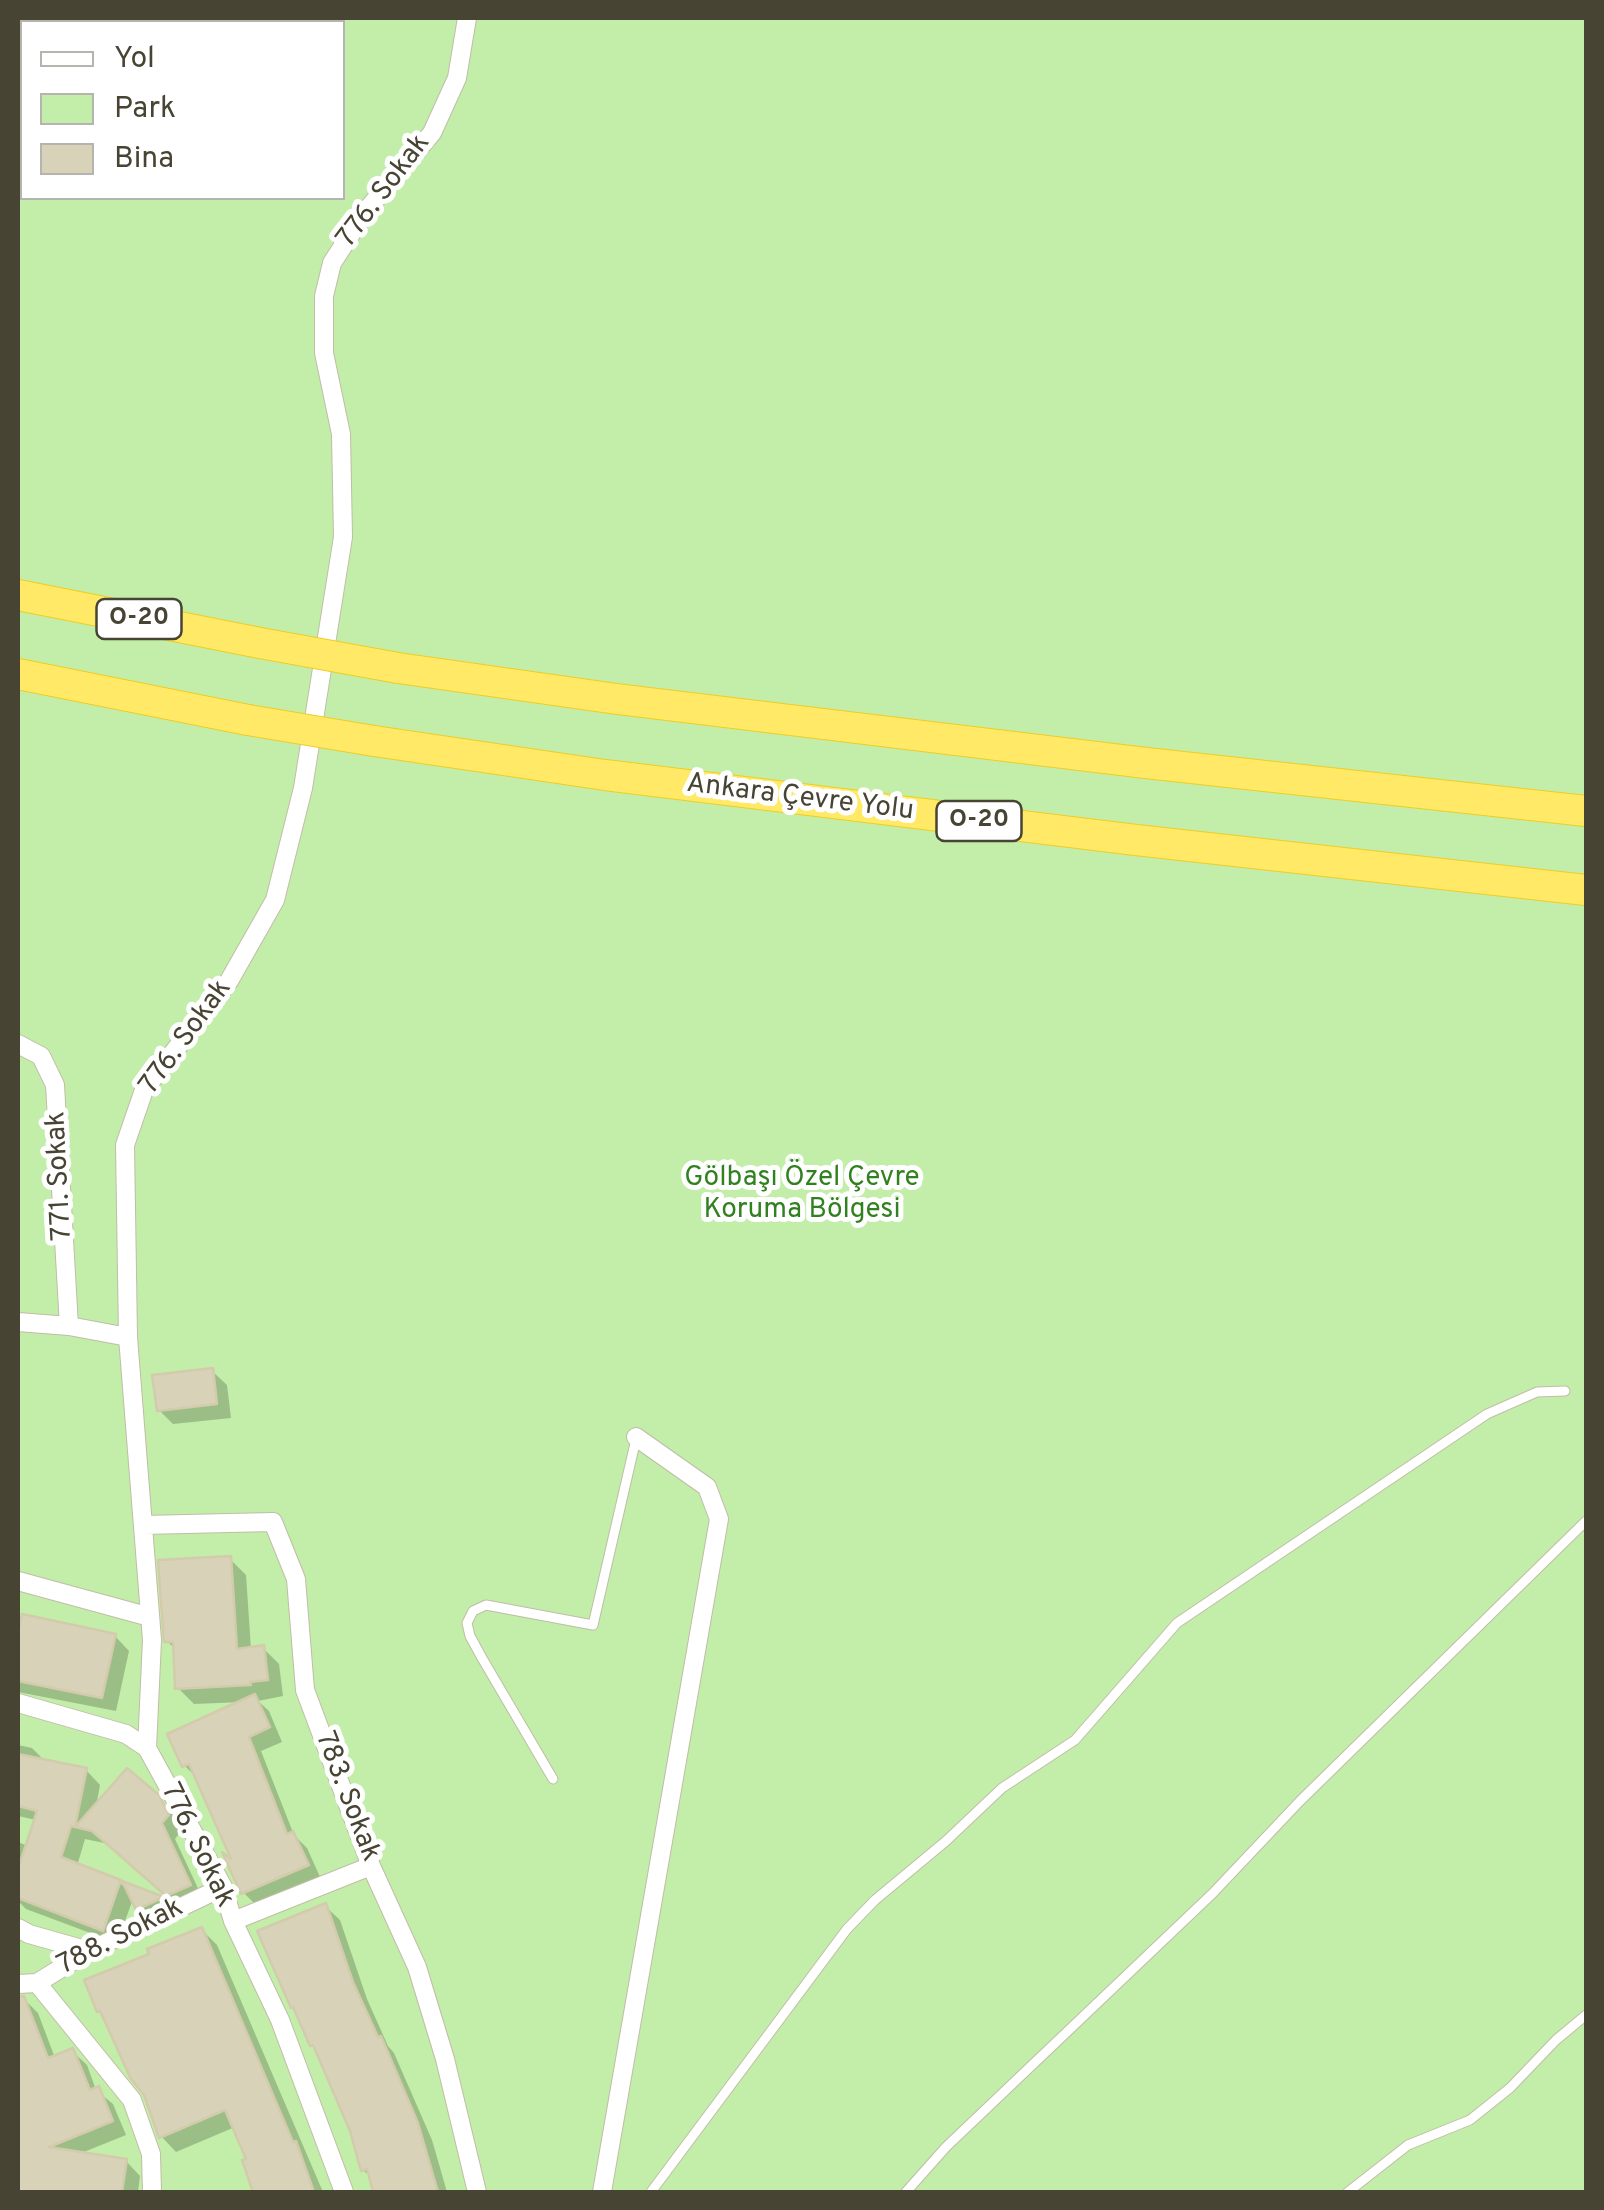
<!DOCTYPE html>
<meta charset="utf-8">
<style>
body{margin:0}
#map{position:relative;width:1604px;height:2210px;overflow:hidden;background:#f5f3e5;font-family:Overpass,sans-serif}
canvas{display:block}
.frame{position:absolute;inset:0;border:20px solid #484434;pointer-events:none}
.legend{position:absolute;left:20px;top:20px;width:325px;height:180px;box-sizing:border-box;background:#fff;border:2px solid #b6b4ae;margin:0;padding:12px 18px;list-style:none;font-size:30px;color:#484434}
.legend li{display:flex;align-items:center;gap:20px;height:50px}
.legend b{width:50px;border:2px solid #b6b4ae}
</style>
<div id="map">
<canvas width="1604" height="2210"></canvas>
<div class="frame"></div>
<ul class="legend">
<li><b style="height:12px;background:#fff"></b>Yol</li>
<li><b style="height:28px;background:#c2eea9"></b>Park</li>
<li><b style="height:28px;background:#d8d2b9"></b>Bina</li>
</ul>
</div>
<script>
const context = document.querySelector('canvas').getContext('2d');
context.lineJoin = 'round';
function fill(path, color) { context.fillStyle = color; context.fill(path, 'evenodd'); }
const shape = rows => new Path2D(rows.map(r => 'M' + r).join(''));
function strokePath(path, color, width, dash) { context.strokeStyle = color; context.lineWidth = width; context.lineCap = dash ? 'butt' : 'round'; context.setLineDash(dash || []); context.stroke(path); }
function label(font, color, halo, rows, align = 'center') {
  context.font = font + ' Overpass,sans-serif'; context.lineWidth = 10; context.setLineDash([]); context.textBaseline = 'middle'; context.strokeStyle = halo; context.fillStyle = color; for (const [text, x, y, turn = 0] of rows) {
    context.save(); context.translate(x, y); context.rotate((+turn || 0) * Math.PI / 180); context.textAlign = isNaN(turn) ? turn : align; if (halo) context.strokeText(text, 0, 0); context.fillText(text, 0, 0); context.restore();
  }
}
fill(shape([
 [18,18,1586,18,1586,2192,18,2192],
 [22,22,342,22,342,198,22,198]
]), '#c2eea9');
fill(shape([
 [212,1371,227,1385,231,1418,173,1424,159,1410],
 [230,1559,246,1575,251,1649,263,1648,279,1664,283,1696,258,1701,269,1711,282,1742,261,1751,294,1835,307,1848,321,1879,258,1907,244,1893,229,1861,237,1868,199,1780,184,1765,243,1702,194,1704,178,1688,176,1650,167,1641],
 [18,1616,115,1636,129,1651,116,1711,18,1692],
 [18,1745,32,1748,46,1762,86,1770,100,1785,96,1807,157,1797,172,1813,182,1830,175,1839,203,1899,182,1909,109,1844,85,1839,77,1866,120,1883,130,1892,127,1885,163,1899,176,1912,152,1923,133,1899,117,1943,26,1909,18,1901,18,1842,28,1846,36,1820,18,1816],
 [325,1906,340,1920,367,1999,388,2046,394,2053,432,2140,447,2192,376,2192,372,2178,363,2170,352,2130,312,2044],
 [202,1930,217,1945,323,2192,256,2192,245,2162,249,2160,235,2127,176,2152,161,2136,152,1955],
 [18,1998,23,1998,38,2013,55,2058,72,2051,87,2065,96,2090,113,2104,126,2135,79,2154,126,2161,140,2176,138,2192,18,2192]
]), '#0003');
const building = shape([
 [213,1368,217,1404,157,1411,152,1375,213,1368],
 [231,1556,237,1649,264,1645,268,1680,250,1682,251,1685,175,1689,173,1642,164,1642,158,1560,231,1556],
 [22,1614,116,1634,102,1698,18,1681,18,1634,22,1614],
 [255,1694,270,1727,249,1737,287,1834,293,1831,309,1865,241,1894,222,1852,231,1859,189,1764,182,1767,167,1734,255,1694],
 [18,1754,87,1768,75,1827,127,1768,159,1795,169,1815,162,1823,191,1885,166,1896,92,1831,71,1826,61,1857,121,1880,103,1931,18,1898,18,1869,37,1811,18,1806,18,1754],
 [122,1881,164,1897,136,1910,122,1881],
 [326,1903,353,1982,378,2037,381,2036,418,2123,438,2192,373,2192,367,2169,361,2171,350,2131,313,2045,310,2046,293,2007,291,2008,257,1931,326,1903],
 [202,1927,293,2142,296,2141,314,2192,253,2192,242,2160,246,2159,225,2110,159,2138,144,2095,131,2079,100,2011,97,2012,84,1980,149,1954,147,1949,202,1927],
 [18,1996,24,1996,48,2058,73,2048,90,2090,99,2086,113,2121,49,2147,127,2159,122,2192,18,2192,18,1996]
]);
fill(building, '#d8d2b9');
strokePath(building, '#d3cbac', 2.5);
const lane = shape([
 [553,1779,482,1658,470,1636,467,1623,473,1611,486,1605,593,1625,636,1439],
 [651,2192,847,1929,875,1900,946,1841,1002,1788,1075,1740,1177,1623,1487,1414,1537,1392,1565,1391],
 [906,2192,946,2147,1213,1893,1300,1801,1586,1521],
 [1348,2192,1408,2145,1470,2120,1510,2088,1556,2040,1586,2015]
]);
const street = shape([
 [18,1044,41,1056,55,1085,69,1326],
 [18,1322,69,1326,128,1337],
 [143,1525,273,1522,296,1579,305,1690,371,1866,417,1967,445,2059,477,2192],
 [18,1581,150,1617],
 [18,1703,126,1734,147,1748],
 [233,1921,371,1866],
 [18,1928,29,1934,89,1951],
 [37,1983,132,2100,151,2154,152,2192],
 [18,1984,37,1983,89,1951,223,1887],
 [344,2192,280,2020,233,1921,223,1887,147,1748,152,1640,128,1337,125,1145,144,1090,229,981,275,900,303,788,343,537,341,434,324,353,324,296,332,263,365,212,432,133,457,78,467,18],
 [602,2192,719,1519,707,1487,636,1437]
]);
const highway = shape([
 [18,595,260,643],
 [398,668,617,699,1146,763,1586,811],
 [18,674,248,720],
 [374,741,605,775,1136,840,1586,890]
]);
strokePath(lane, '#c1bda7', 11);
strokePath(street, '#c1bda7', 20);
strokePath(highway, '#f0cc24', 32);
strokePath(lane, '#fff', 9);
strokePath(street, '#fff', 18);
strokePath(highway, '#ffe966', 30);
const highwayBridge = shape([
 [260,643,398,668],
 [248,720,374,741]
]);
strokePath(highwayBridge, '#f0cc24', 32, []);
strokePath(highwayBridge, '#ffe966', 30);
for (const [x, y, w] of [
 [139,619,85],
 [979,821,85]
]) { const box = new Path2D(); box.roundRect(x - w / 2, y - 20, w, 40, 8); context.fillStyle = '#fff'; context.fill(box); strokePath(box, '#484434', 2.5); }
label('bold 25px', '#484434', null, [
 ["O-20",139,619],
 ["O-20",979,821]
]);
label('28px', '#484434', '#fff', [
 ["776. Sokak",385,192,-53],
 ["Ankara Çevre Yolu",800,799,7],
 ["776. Sokak",187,1038,-54],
 ["771. Sokak",61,1176,-93],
 ["783. Sokak",346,1797,69],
 ["776. Sokak",196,1846,64],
 ["788. Sokak",121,1938,-27]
]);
label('28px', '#328120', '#fff', [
 ["Gölbaşı Özel Çevre",802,1179],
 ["Koruma Bölgesi",802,1211]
]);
</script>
